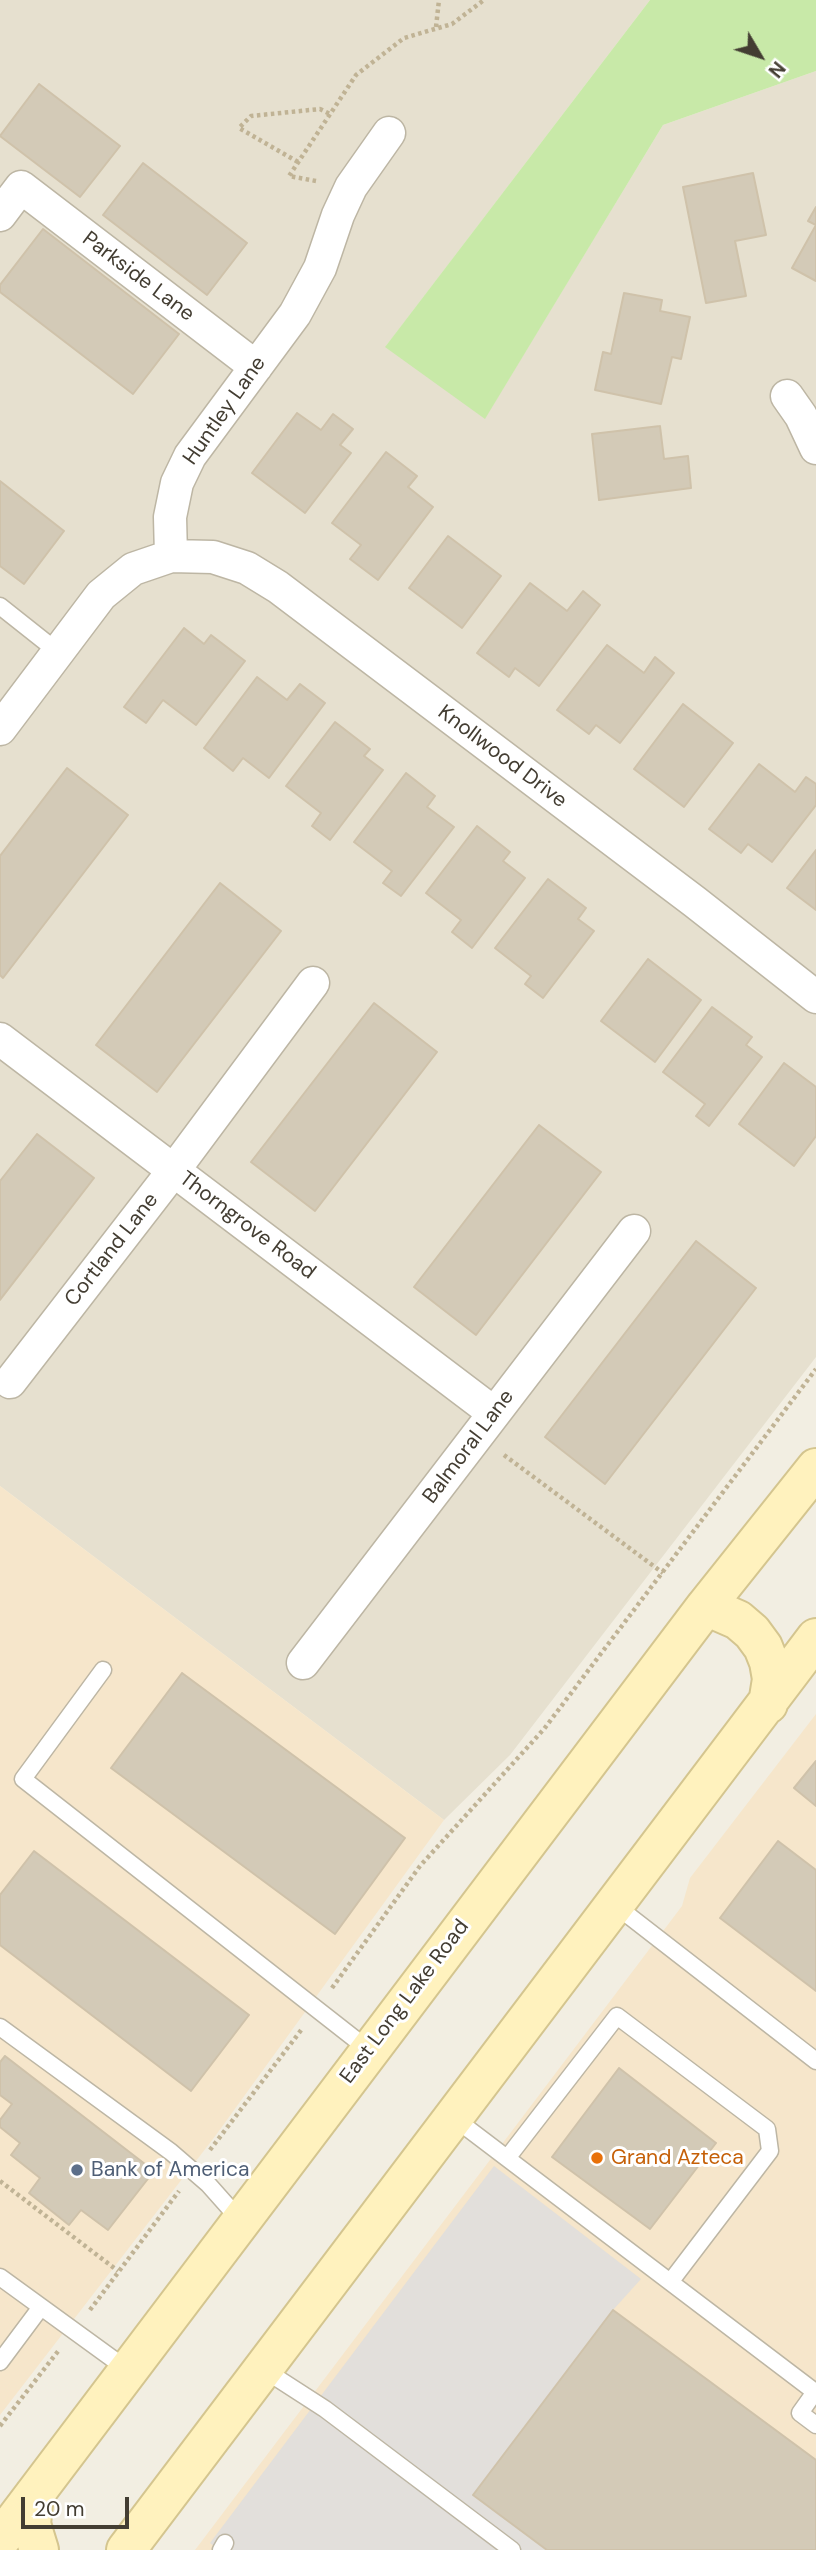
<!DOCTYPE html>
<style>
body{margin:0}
#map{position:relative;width:816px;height:2550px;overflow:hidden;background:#f2eee2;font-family:"DM Sans",sans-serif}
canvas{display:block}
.north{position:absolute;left:725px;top:21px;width:70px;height:70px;-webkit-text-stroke:5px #fff;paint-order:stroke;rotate:129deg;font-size:19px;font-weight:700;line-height:28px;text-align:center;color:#433d32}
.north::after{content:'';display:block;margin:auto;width:24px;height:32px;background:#433d32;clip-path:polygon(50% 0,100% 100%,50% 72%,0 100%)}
.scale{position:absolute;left:21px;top:2497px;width:108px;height:32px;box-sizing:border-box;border:4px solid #433d32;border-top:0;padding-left:9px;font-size:21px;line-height:24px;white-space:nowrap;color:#433d32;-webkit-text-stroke:5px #fff;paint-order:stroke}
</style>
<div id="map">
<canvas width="816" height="2550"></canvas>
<div class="north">N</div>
<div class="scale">20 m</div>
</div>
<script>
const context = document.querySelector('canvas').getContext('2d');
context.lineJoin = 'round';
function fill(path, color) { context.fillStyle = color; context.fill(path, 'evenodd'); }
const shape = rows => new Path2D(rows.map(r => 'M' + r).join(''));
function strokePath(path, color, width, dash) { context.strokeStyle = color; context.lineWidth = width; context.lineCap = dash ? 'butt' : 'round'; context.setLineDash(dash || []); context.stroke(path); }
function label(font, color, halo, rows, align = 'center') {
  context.font = font + ' "DM Sans",sans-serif'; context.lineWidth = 6; context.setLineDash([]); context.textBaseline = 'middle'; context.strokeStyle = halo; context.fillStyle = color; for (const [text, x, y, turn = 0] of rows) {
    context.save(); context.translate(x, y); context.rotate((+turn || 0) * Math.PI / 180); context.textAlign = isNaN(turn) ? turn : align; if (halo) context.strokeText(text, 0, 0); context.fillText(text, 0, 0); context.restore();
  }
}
fill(shape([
 [0,0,650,0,386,346,485,418,663,125,816,71,816,1357,510,1755,444,1820,0,1486]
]), '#e6e0cf');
fill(shape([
 [0,1486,444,1820,216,2135,0,2415],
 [816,1714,816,2550,195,2550,682,1906,690,1878]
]), '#f6e6cb');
fill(shape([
 [650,0,816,0,816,71,663,125,485,419,385,347]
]), '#c8e9a8');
fill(shape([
 [494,2166,641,2279,613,2310,473,2495,547,2550,219,2550,210,2543]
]), '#e2dfdb');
const building = shape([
 [39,84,120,146,80,197,0,136,39,84],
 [143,163,247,243,207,295,103,215,143,163],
 [753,173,766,235,735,241,746,296,706,303,683,187,753,173],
 [816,207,816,225,808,221,816,207],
 [816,225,816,281,792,268,816,225],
 [43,229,179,334,133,394,0,292,0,285,43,229],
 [624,293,662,300,660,311,690,317,681,359,672,357,661,404,595,390,603,352,611,354,624,293],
 [297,413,321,430,333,414,353,429,340,445,351,453,305,513,252,473,297,413],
 [660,426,664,459,688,456,691,488,599,500,592,434,660,426],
 [386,452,417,476,408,487,433,507,378,580,350,559,361,545,332,523,386,452],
 [0,481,64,531,24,584,0,566,0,481],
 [448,536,501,576,462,628,409,588,448,536],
 [530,583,567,611,583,591,600,605,539,686,515,668,509,677,477,653,530,583],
 [184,628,204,644,211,635,245,661,196,725,163,700,146,723,124,707,184,628],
 [607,645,644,673,655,657,674,673,620,743,596,725,589,734,557,710,607,645],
 [257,677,287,700,300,684,325,703,269,778,243,758,233,771,204,748,257,677],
 [683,704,733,743,684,807,634,769,683,704],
 [335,722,370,749,364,756,383,770,330,840,312,826,321,813,286,786,335,722],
 [759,764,795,792,806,777,816,784,816,805,772,862,748,844,741,853,709,829,759,764],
 [67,768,128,815,3,978,0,975,0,856,67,768],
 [406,773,435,796,427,807,454,827,401,896,383,883,392,871,354,842,406,773],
 [477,826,510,852,503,861,525,878,472,948,452,932,461,920,426,893,477,826],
 [816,850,816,910,787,888,816,850],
 [548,879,586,908,578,919,594,931,543,998,525,984,531,976,495,948,548,879],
 [220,883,281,931,157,1092,96,1045,220,883],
 [648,959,701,1000,655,1062,601,1021,648,959],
 [374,1003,437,1052,315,1211,251,1162,374,1003],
 [712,1007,752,1037,746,1045,762,1057,709,1126,696,1116,705,1104,663,1072,712,1007],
 [784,1063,816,1087,816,1136,794,1166,739,1124,784,1063],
 [539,1125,601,1172,476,1335,414,1287,539,1125],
 [37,1134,94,1178,0,1300,0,1181,37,1134],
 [696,1241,756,1288,605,1484,545,1437,696,1241],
 [182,1673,405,1838,335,1934,111,1768,182,1673],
 [816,1761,816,1806,794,1788,816,1761],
 [778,1841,816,1870,816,1991,720,1918,778,1841],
 [34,1851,249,2015,191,2091,0,1945,0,1895,34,1851],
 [5,2056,154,2171,108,2230,81,2210,69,2225,29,2193,40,2178,11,2155,20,2143,0,2127,0,2120,12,2104,0,2095,0,2062,5,2056],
 [619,2068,716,2143,650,2229,552,2157,619,2068],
 [613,2310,816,2460,816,2550,547,2550,473,2495,613,2310]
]);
fill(building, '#d3cab7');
strokePath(building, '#cfc2aa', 2);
const lane = shape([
 [0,606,58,652],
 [103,1670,23,1779,369,2050],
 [615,1905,816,2061],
 [0,2027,171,2152,208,2184,240,2220],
 [454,2118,815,2392,800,2413,816,2425],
 [508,2157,617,2016,767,2129,770,2151,671,2281],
 [0,2277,128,2370],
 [0,2362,41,2307],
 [263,2369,325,2409,512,2550],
 [221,2550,225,2543]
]);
const street = shape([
 [0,215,21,187,256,367],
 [787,396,801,416,816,448],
 [171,556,170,517,177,483,190,456,295,314,320,268,338,215,351,187,389,133],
 [0,729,101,595,133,569,171,556,213,557,247,568,278,587,695,902,816,997],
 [0,1039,494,1413],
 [10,1382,174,1170,313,983],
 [303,1663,634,1231]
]);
const secondary = shape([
 [706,1606,738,1620,752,1632,763,1647,769,1662,772,1679,768,1704],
 [34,2495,31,2524,39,2550],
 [0,2540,706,1606,816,1468],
 [126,2550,816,1638]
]);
strokePath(lane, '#bdb6a4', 19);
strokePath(street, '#bdb6a4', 35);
strokePath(secondary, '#d4c58f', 42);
strokePath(shape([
 [436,27,439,0],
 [298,162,239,128,251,116,320,109,330,114],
 [316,181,289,176,356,75,404,38,452,24,484,0],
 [504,1455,663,1573],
 [332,1988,420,1866,544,1729,816,1369],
 [210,2150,302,2029],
 [0,2181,118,2271],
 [90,2310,179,2191],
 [0,2426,59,2350]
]), '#c0b395', 4.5, [3.5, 3.5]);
strokePath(lane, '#fff', 16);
strokePath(street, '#fff', 32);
strokePath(secondary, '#fff2be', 38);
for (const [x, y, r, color] of [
 [597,2158,7,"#e8710a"],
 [77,2170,7,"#5c6f8a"]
]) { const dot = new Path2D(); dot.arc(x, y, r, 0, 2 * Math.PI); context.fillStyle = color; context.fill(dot); strokePath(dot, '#fff', 2.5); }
label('21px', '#433d32', '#fff', [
 ["Parkside Lane",138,277,37],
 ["Huntley Lane",225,411,-55],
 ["Knollwood Drive",502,757,37],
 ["Thorngrove Road",247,1226,37],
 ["Cortland Lane",112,1250,-52],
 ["Balmoral Lane",469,1447,-53],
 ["East Long Lake Road",405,2002,-53]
]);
label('21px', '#c56008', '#fff', [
 ["Grand Azteca",611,2158]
], 'left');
label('21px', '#4e5e75', '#fff', [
 ["Bank of America",91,2170]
], 'left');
</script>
